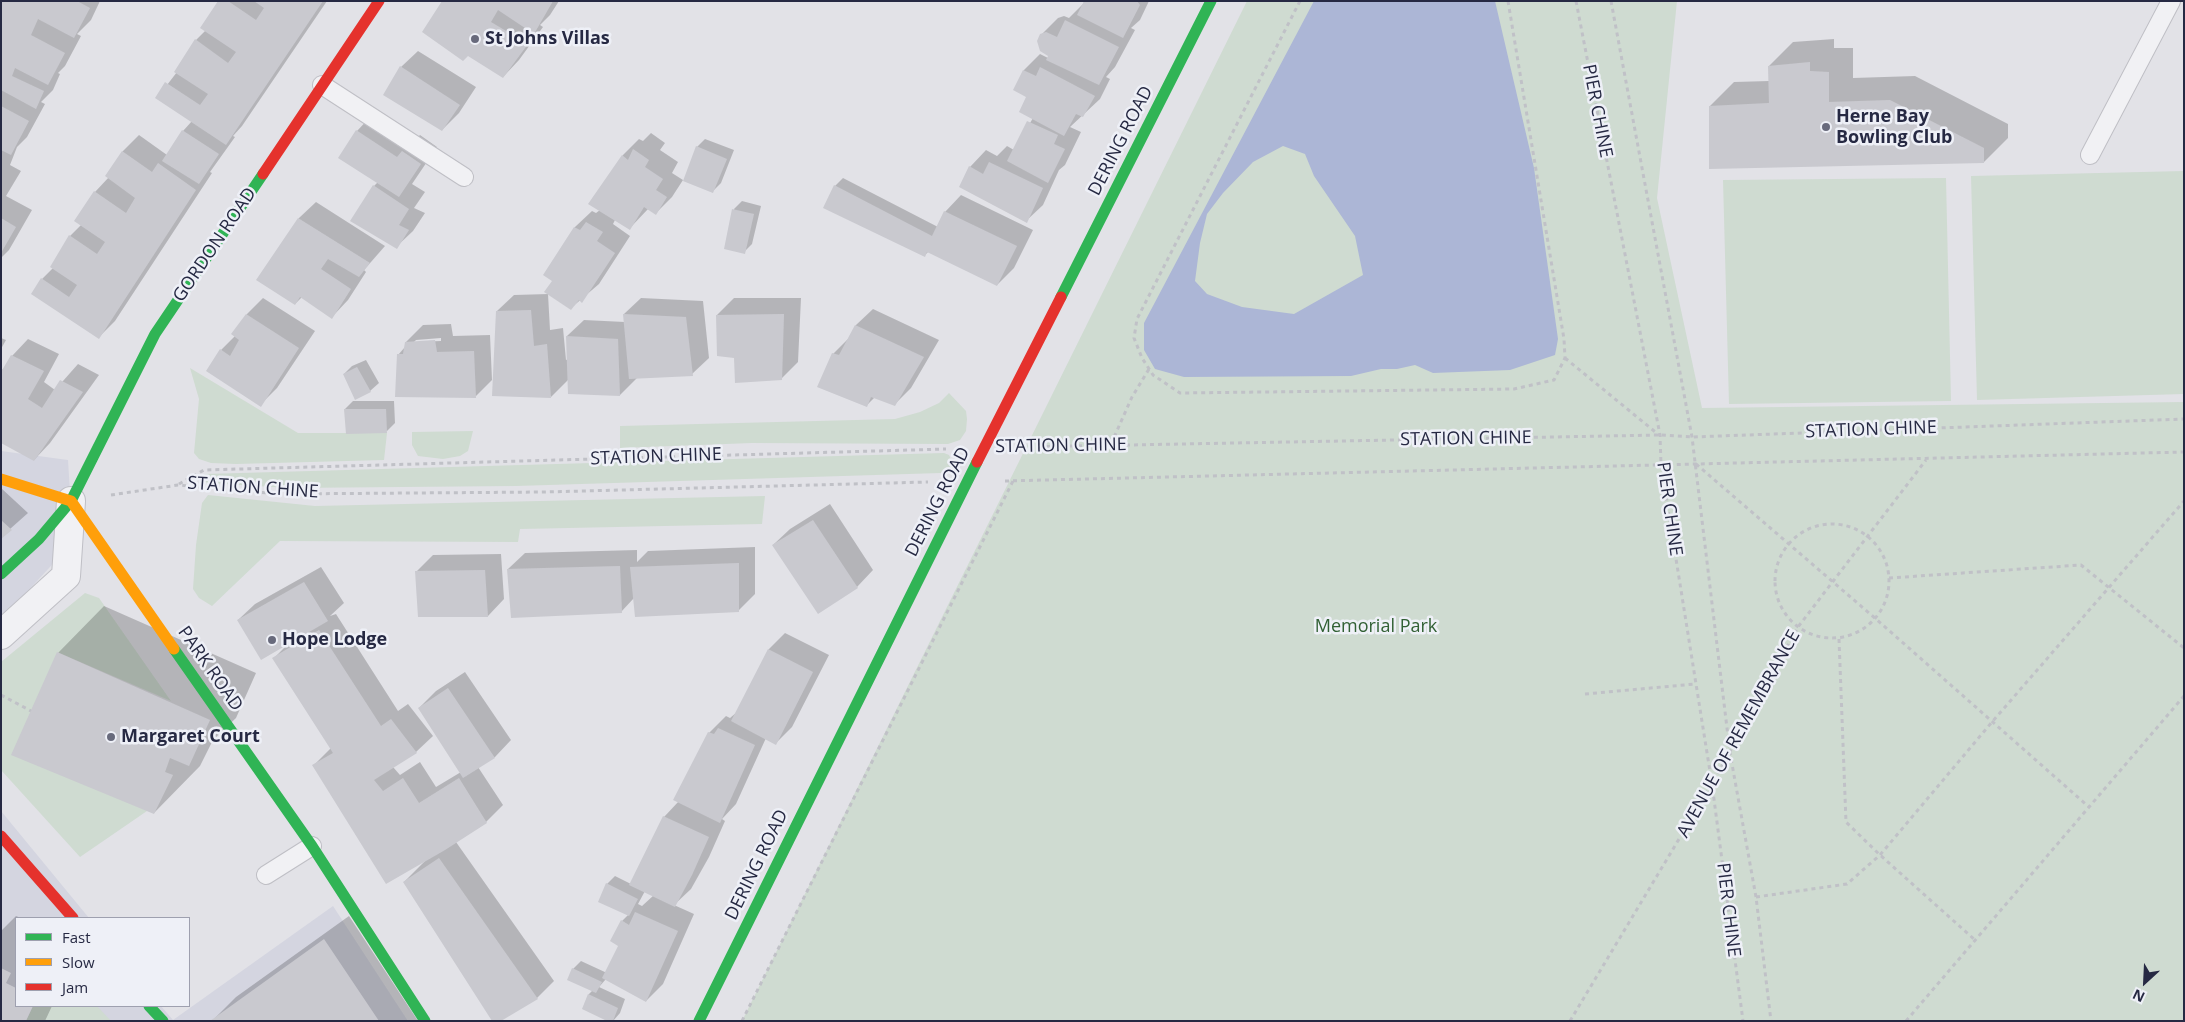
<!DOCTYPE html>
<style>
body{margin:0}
#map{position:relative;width:2185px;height:1022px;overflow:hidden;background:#e2e2e7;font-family:"Open Sans",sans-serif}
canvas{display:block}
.frame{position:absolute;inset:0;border:2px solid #262943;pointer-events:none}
.legend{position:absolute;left:15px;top:917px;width:175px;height:90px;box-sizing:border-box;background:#eef0f7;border:1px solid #9ea0af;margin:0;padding:6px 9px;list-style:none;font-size:15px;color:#262943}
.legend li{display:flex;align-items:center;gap:10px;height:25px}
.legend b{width:25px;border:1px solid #9ea0af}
.north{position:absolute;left:2120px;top:957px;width:50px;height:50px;-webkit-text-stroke:4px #eef0f7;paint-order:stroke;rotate:205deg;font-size:14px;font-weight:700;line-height:20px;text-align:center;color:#262943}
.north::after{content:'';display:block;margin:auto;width:18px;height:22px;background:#262943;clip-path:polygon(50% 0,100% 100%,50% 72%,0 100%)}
</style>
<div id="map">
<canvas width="2185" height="1022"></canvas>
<div class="frame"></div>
<ul class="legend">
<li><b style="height:6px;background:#30b455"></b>Fast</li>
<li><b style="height:6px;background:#ff9f0a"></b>Slow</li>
<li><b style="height:6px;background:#e5322d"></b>Jam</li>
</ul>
<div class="north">N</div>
</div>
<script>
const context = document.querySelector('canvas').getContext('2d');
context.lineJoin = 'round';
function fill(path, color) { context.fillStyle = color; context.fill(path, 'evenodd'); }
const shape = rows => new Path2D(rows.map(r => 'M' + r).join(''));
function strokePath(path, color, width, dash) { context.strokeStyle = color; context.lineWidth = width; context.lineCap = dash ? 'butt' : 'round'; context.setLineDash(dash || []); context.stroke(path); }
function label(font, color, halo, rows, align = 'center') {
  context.font = font + ' "Open Sans",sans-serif'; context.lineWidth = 5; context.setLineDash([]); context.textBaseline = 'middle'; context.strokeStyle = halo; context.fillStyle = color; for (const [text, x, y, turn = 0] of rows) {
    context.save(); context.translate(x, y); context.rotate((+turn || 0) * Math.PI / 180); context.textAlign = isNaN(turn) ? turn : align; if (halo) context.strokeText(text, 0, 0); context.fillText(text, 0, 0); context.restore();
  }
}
fill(shape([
 [1,451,68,460,73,542,1,620],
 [1,811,89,918,16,918,16,1006,161,1006,173,1020,333,906,408,1021,1,1021]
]), '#d4d5e0');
fill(shape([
 [1247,1,1677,1,1657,198,1702,408,2184,402,2184,1021,742,1021],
 [2184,171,2184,394,1977,400,1971,176],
 [1946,178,1951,401,1729,404,1723,180],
 [190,368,298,433,387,433,384,460,236,464,211,463,199,459,194,453,199,399],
 [949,393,966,411,967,419,966,431,960,440,948,444,752,443,620,448,620,426,895,419,920,412,939,403],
 [473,431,468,451,460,456,443,459,418,456,412,445,412,432],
 [944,453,949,455,952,461,951,468,941,473,516,486,289,488,208,483,203,481,201,476,205,474],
 [208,495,315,506,765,496,762,524,520,529,518,542,280,541,212,606,199,598,193,589,196,545,202,503],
 [85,593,99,598,171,701,57,652,147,811,80,857,1,770,1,662],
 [33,1006,97,1006,111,1021,26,1021]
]), '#cfdbd1');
fill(shape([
 [1314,1,1495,1,1534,168,1558,339,1555,355,1510,370,1433,373,1415,365,1397,369,1381,369,1351,376,1184,377,1155,369,1144,350,1144,323],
 [1283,146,1305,154,1314,176,1355,236,1363,275,1294,314,1242,307,1207,294,1195,281,1200,243,1207,214,1223,193,1253,162]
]), '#acb6d6');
fill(shape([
 [1,1,100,1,91,20,77,34,81,36,65,66,58,73,60,74,53,90,41,102,45,104,27,137,17,147,10,165,21,171,6,196,32,210,9,250,1,258],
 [220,1,327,1,242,126,233,136,235,137,210,172,212,173,115,321,99,337,42,279,54,267,52,266,70,236,82,224,95,192,109,177,107,175,123,151,139,135,167,155,183,131,192,121,157,98,177,72,196,40,206,30],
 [444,1,559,1,550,15,540,25,543,27,519,60,503,77],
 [1086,1,1149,1,1140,20,1131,28,1135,30,1115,67,1106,77,1110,79,1100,99,1070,127,1081,132,1065,165,1059,170,1043,205,1026,221,970,167,986,150,997,156,1007,146,1014,150,1033,118,1027,97,1015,90,1024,70,1040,54,1048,58,1050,55,1041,35,1058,18,1064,16,1069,18],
 [1834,39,1834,48,1853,48,1853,78,1915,76,2008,124,2008,138,1984,162,1710,106,1734,82,1769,81,1769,66,1793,42],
 [418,51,476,87,459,113,442,130,401,67],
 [373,114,414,141,420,135,437,147,412,184,425,192,414,208,425,213,413,231,396,247,374,186,378,182,357,131],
 [651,133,665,143,660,150,678,162,672,173,683,180,672,197,656,213,648,209,630,228,615,220,613,224,630,236,599,284,571,308,554,281,545,274,575,227,592,211,596,213,600,210,590,204,623,155,639,139,643,141],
 [705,139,734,150,721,183,713,191,697,147],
 [843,178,938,227,945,212,961,195,1033,230,1014,268,997,285,929,251,924,256,835,186],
 [742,201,761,206,752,244,744,252,734,209],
 [316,202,385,246,364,270,366,272,348,300,332,317,302,297,295,304,258,280,299,218],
 [548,294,550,330,563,328,566,360,568,359,567,336,584,320,625,322,624,314,641,298,703,301,709,358,692,374,637,378,620,395,569,393,569,379,551,397,497,311,514,295],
 [263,298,315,331,277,388,260,405,221,350,235,336,247,314],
 [734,298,801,298,798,362,781,379,735,357,717,315],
 [873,309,939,340,911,388,894,405,875,397,866,406,833,354,850,337,856,325],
 [451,324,453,336,490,335,492,380,475,397,398,355,405,347,406,342,423,325],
 [441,338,441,341,414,342,416,340],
 [1,338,6,340,1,349],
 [28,339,59,354,44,382,55,390,78,364,99,375,50,443,34,460,1,442,1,369,4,370,12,356],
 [366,360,379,383,370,391,344,374,352,366],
 [353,401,394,401,395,423,387,431,345,409],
 [1,488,28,513,1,537],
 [830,504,873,570,857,587,773,545,790,529],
 [755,547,755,594,738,611,634,598,621,612,508,569,525,553,637,550,637,562,648,551],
 [501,554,504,599,488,616,416,572,433,555],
 [321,567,344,603,330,616,336,614,398,711,408,704,433,736,416,752,393,767,400,775,420,762,436,787,461,772,419,708,436,691,465,672,511,740,495,757,478,767,503,805,486,822,456,842,554,981,537,998,499,1021,404,882,425,861,314,765,331,748,274,658,288,644,238,620,255,604],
 [104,606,256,673,236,718,213,740,200,766,154,813,58,653],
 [785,633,829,655,792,727,776,743,766,738,736,804,722,819,725,821,709,857,691,889,674,905,694,914,663,984,646,1001,606,979,599,987,625,999,620,1013,613,1021,583,1009,589,994,593,990,573,969,581,961,607,973,620,945,622,921,628,915,607,884,615,876,631,884,664,817,679,801,709,733,726,716,730,718,737,712,769,649],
 [645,891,654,895,642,906,638,904],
 [16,916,21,918,16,918,16,1006,52,1006,45,1021,1,1021,1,931],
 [349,916,418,1021,212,1021,236,997]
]), '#0003');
fill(shape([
 [1,1,77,1,90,8,74,38,38,19,31,35,65,53,48,85,15,68,12,76,44,91,36,109,1,90],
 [218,1,228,1,256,20,264,8,254,1,323,1,226,145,155,98,165,82,200,105,208,94,174,72,195,39,228,63,236,52,200,28],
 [442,1,553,1,534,34,498,10,491,22,528,44,503,78,468,56,463,61,422,32],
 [1084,1,1137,1,1140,5,1123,38,1077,15],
 [1065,20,1119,47,1099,85,1046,60,1048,56,1040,51,1037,41,1040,34,1046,32,1057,37],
 [1810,62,1810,71,1829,72,1829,102,1890,100,1984,148,1984,163,1709,169,1709,106,1769,103,1768,66],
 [400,66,460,105,442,131,383,95],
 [1040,67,1095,96,1083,117,1076,114,1064,136,1019,112,1026,97,1013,90,1023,70,1036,76],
 [1,106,29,121,11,155,1,150],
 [1027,121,1058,135,1054,144,1065,149,1048,183,1007,161],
 [182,130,219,154,199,184,162,161],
 [356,130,397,157,402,151,421,164,399,197,338,158],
 [696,146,727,159,713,193,683,181],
 [633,149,649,160,645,167,663,179,656,190,667,197,656,215,644,207,630,230,588,204,622,155,628,160],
 [122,151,152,172,158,163,196,190,99,339,31,294,41,278,69,297,77,285,50,267,69,235,97,254,105,242,74,221,94,191,126,213,135,198,105,176],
 [989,162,1043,188,1027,223,959,187,969,166,983,174],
 [373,185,409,209,399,225,409,230,397,249,350,221],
 [834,185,932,236,944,211,1017,246,997,286,927,252,925,257,823,208],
 [732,209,754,214,745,254,724,249],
 [1,218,16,227,1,253],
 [298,218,370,263,359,277,328,259,321,269,351,289,332,319,300,297,295,305,256,280],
 [586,222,603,232,597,241,615,253,582,303,579,300,571,310,544,292,552,281,543,275,574,227,580,230],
 [531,310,534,346,547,344,551,398,492,396,496,311],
 [246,314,299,348,261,407,206,371,220,349,230,356,239,340,231,334],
 [623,314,686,317,693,376,629,379],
 [784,314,782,380,735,383,734,358,717,356,716,315],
 [855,325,924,357,895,406,871,397,867,407,817,387,832,353,839,355],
 [566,336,618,339,620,396,568,394],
 [435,340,437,352,474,351,476,398,395,397,397,354,403,354,405,342],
 [11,355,44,371,28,399,42,408,60,380,83,392,34,461,1,443,1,372],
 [357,367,371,392,355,400,343,374],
 [344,409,386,409,387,433,346,434],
 [1,520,12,530,1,539],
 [813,520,858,588,818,614,772,545],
 [739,563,739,612,635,617,630,567],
 [620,566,622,613,511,618,507,569],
 [485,570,488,617,418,617,415,571],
 [304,582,328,621,261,660,237,620],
 [319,630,381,726,391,719,417,753,374,780,383,791,403,778,419,803,459,778,487,823,445,850,386,884,312,765,333,753,272,658],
 [768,649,813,672,776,745,731,721],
 [57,652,210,720,189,766,170,758,165,772,173,775,154,814,11,755],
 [448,688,495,758,463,778,418,708],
 [718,728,755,745,720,823,673,800,708,732,714,734],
 [663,816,709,837,692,875,675,907,629,885],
 [439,858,538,999,501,1021,492,1021,403,882],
 [606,883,638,899,629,916,598,902],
 [635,912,678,931,646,1002,602,978,618,946,610,941,621,920,629,925],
 [324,939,379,1021,210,1021],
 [1,968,11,973,6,983,16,988,16,1006,33,1006,26,1021,1,1021],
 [572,968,602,982,596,993,567,980],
 [588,994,618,1008,613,1021,607,1021,582,1009]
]), '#c9c9cf');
const lane = shape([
 [322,85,464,177],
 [2090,155,2171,1],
 [266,875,312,846]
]);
const street = shape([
 [1,635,66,576,71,501]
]);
strokePath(lane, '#bfbfc5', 20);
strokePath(street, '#bfbfc5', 30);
strokePath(shape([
 [1300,1,1137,319,1134,338,1142,358,1153,375,1180,393,1514,389,1554,380,1565,358,1564,339,1508,1],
 [1576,1,1660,435,1661,465,1712,784,1743,1021],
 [1611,1,1692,437,1730,753,1756,897,1771,1021],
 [1565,358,1659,435],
 [1111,444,1132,397,1149,369],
 [1022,447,1660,435,1692,437,2184,419],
 [1696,464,1876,619,2089,807],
 [1005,481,2184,452],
 [179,484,204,470,946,449],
 [111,495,178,485,279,494,545,492,928,482],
 '1775 581a57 57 0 1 1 114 0a57 57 0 1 1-114 0Z',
 [1889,578,2081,565,2184,648],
 [1839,639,1846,822,1880,855,1975,940],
 [1585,694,1695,684],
 [1,695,31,711],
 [1756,897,1847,884,1880,855,1992,722,2184,501],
 [742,1021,1013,481],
 [1570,1021,1712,784,1798,627,1926,460],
 [1906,1021,2184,696]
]), '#c0c1c7', 3, [4, 4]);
strokePath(lane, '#f1f1f4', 18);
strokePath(street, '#f1f1f4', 28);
strokePath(shape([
 [1061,297,1211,1],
 [1,574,39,539,71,501,155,334,263,174],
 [174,649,312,846,425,1021],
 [149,1006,163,1021],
 [699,1021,977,462]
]), '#30b455', 11);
strokePath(shape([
 [1,479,71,501,174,649]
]), '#ff9f0a', 11);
strokePath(shape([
 [263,174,379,1],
 [977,462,1061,297],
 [1,836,73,918]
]), '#e5322d', 11);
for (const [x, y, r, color] of [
 [475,39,5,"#686a7c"],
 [1826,127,5,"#686a7c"],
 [272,640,5,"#686a7c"],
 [111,737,5,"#686a7c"]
]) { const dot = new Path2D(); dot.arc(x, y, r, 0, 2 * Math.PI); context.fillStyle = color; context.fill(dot); strokePath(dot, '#eef0f7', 2); }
label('bold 18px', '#262943', '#eef0f7', [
 ["St Johns Villas",485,39],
 ["Herne Bay",1836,117],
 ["Bowling Club",1836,138],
 ["Hope Lodge",282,640],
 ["Margaret Court",121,737]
], 'left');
label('18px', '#262943', '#eef0f7', [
 ["PIER CHINE",1597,111,79],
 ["DERING ROAD",1121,141,-63],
 ["GORDON ROAD",215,245,-56],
 ["STATION CHINE",1871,430,-2],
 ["STATION CHINE",1466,439,-1],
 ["STATION CHINE",1061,446,-1],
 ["STATION CHINE",656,457,-2],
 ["STATION CHINE",253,488,4],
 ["DERING ROAD",938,502,-63],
 ["PIER CHINE",1669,509,82],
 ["PARK ROAD",210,669,55],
 ["AVENUE OF REMEMBRANCE",1739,734,-61],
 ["DERING ROAD",757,865,-64],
 ["PIER CHINE",1728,910,83]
]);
label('18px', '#316034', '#eef0f7', [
 ["Memorial Park",1376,627]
]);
</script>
